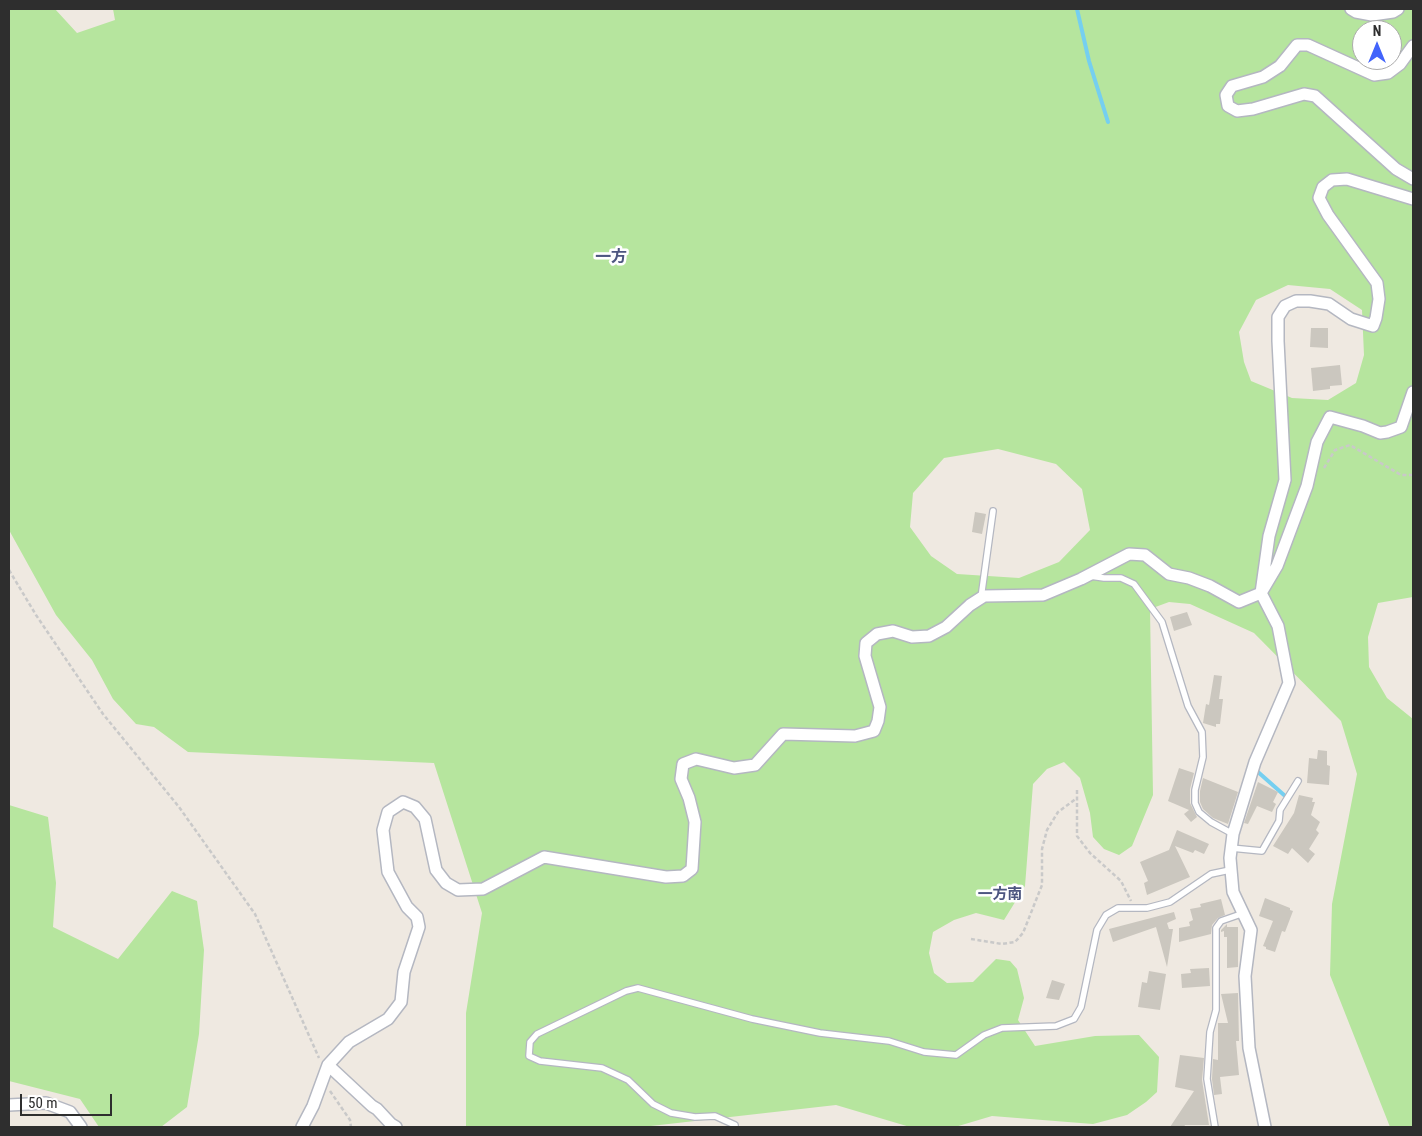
<!DOCTYPE html>
<meta charset="utf-8">
<style>
body{margin:0}
#map{position:relative;width:1422px;height:1136px;overflow:hidden;background:#efe9e1;font-family:"Roboto Condensed",sans-serif}
canvas{display:block}
.frame{position:absolute;inset:0;border:10px solid #2e2e2e;pointer-events:none}
.north{position:absolute;left:1352px;top:20px;width:50px;height:50px;box-sizing:border-box;background:#fff;border:1px solid #ababab;border-radius:50%;rotate:0deg;font-size:14px;font-weight:700;line-height:20px;text-align:center;color:#2e2e2e}
.north::after{content:'';display:block;margin:auto;width:18px;height:22px;background:#4264fb;clip-path:polygon(50% 0,100% 100%,50% 72%,0 100%)}
.scale{position:absolute;left:20px;top:1094px;width:92px;height:22px;box-sizing:border-box;border:2px solid #2e2e2e;border-top:0;padding-left:6px;font-size:15px;line-height:18px;white-space:nowrap;color:#2e2e2e;-webkit-text-stroke:4px #fff;paint-order:stroke}
</style>
<div id="map">
<canvas width="1422" height="1136"></canvas>
<div class="frame"></div>
<div class="north">N</div>
<div class="scale">50 m</div>
</div>
<script>
const context = document.querySelector('canvas').getContext('2d');
context.lineJoin = 'round';
function fill(path, color) { context.fillStyle = color; context.fill(path, 'evenodd'); }
const shape = rows => new Path2D(rows.map(r => 'M' + r).join(''));
function strokePath(path, color, width, dash) { context.strokeStyle = color; context.lineWidth = width; context.lineCap = dash ? 'butt' : 'round'; context.setLineDash(dash || []); context.stroke(path); }
function label(font, color, halo, rows, align = 'center') {
  context.font = font + ' "Roboto Condensed","Noto Sans JP",sans-serif'; context.lineWidth = 5; context.setLineDash([]); context.textBaseline = 'middle'; context.strokeStyle = halo; context.fillStyle = color; for (const [text, x, y, turn = 0] of rows) {
    context.save(); context.translate(x, y); context.rotate((+turn || 0) * Math.PI / 180); context.textAlign = isNaN(turn) ? turn : align; if (halo) context.strokeText(text, 0, 0); context.fillText(text, 0, 0); context.restore();
  }
}
fill(shape([
 [9,9,55,9,77,33,115,20,113,9,1413,9,1413,597,1378,603,1368,637,1369,667,1387,698,1413,719,1413,1127,1390,1127,1330,975,1332,904,1357,774,1341,721,1254,633,1190,604,1169,602,1150,609,1153,795,1132,846,1119,855,1104,849,1093,837,1090,813,1080,778,1064,762,1047,769,1033,784,1025,886,1004,920,976,913,954,920,933,932,929,953,934,973,947,983,973,982,996,959,1010,961,1017,969,1024,998,1018,1020,1035,1046,1095,1036,1139,1035,1159,1057,1157,1092,1146,1102,1127,1115,1093,1124,992,1116,955,1127,910,1127,836,1105,642,1127,466,1127,466,1013,482,913,434,763,188,752,154,727,136,724,113,699,92,660,56,615,9,530],
 [1362,30,1392,30,1392,60,1362,60],
 [1288,285,1330,289,1362,310,1364,355,1356,383,1328,400,1292,398,1251,381,1244,362,1239,332,1256,300],
 [998,449,1056,464,1082,489,1090,530,1059,562,1019,578,957,574,931,556,910,527,913,493,944,458],
 [9,805,48,817,56,883,53,927,118,959,172,891,197,901,204,950,199,1034,187,1107,161,1127,99,1127,80,1099,9,1081]
]), '#b6e59e');
strokePath(shape([
 [1077,9,1089,61,1108,122],
 [1258,772,1284,795]
]), '#75cff0', 4);
fill(shape([
 [1311,328,1328,328,1328,348,1310,347],
 [1340,365,1342,385,1330,386,1330,389,1313,391,1311,368],
 [975,512,986,514,982,534,972,532],
 [1187,612,1192,625,1174,631,1170,617],
 [1214,675,1222,676,1219,699,1223,699,1220,724,1216,724,1216,727,1203,723,1206,704,1209,705],
 [1318,750,1327,751,1327,765,1330,766,1329,785,1307,783,1309,758,1317,759],
 [1179,768,1194,773,1190,789,1190,803,1197,817,1191,822,1184,814,1189,810,1168,801],
 [1203,778,1238,792,1228,824,1213,818,1203,809,1200,802,1200,791],
 [1258,782,1278,792,1273,802,1276,804,1272,812,1257,806,1248,824,1244,823],
 [1299,795,1313,798,1312,802,1315,802,1311,815,1320,822,1316,830,1319,833,1309,849,1315,854,1308,863,1292,848,1288,854,1273,846,1294,813],
 [1177,830,1209,844,1204,854,1195,850,1193,853,1175,846,1190,877,1147,895,1144,883,1148,881,1140,862,1169,850],
 [1265,898,1290,908,1290,910,1293,911,1285,932,1282,931,1275,952,1266,949,1266,947,1263,946,1273,921,1259,916],
 [1221,899,1225,915,1218,918,1212,925,1211,934,1179,942,1179,928,1190,926,1189,922,1193,920,1190,909,1201,907,1200,904],
 [1174,912,1176,919,1167,923,1169,929,1173,929,1167,967,1156,927,1113,942,1109,929],
 [1227,924,1227,927,1238,927,1238,967,1227,968,1227,937,1224,937,1224,931,1221,932,1221,930],
 [1209,968,1210,986,1182,988,1181,974,1191,973,1190,969],
 [1149,971,1166,974,1160,1010,1138,1007,1142,982,1147,983],
 [1052,980,1065,984,1059,1000,1046,998],
 [1238,993,1239,1041,1236,1041,1239,1075,1220,1077,1222,1094,1214,1095,1212,1079,1213,1059,1218,1060,1218,1023,1228,1023,1221,994],
 [1180,1055,1204,1058,1202,1080,1209,1125,1185,1125,1184,1127,1170,1127,1194,1091,1175,1087]
]), '#cbc7bf');
const service = shape([
 [1090,576,1104,578,1121,578,1134,584,1162,622,1188,706,1202,732,1203,757,1195,790,1195,803,1199,812,1211,822,1233,834],
 [981,598,993,511],
 [1231,848,1262,851,1279,821,1280,810,1298,781],
 [735,1127,735,1125,715,1116,695,1117,671,1113,653,1104,628,1080,602,1068,540,1061,529,1056,530,1042,537,1034,626,991,638,988,752,1019,820,1033,889,1041,924,1052,956,1055,984,1035,1002,1028,1056,1026,1074,1019,1081,1007,1097,930,1106,915,1118,908,1147,908,1170,902,1211,874,1230,870],
 [1215,1127,1207,1079,1210,1032,1216,1010,1216,928,1221,921,1244,913]
]);
const minor = shape([
 [1351,9,1356,12,1372,15,1393,12,1398,9],
 [1413,46,1400,64,1388,73,1374,75,1308,45,1297,45,1280,66,1263,77,1232,86,1226,95,1228,106,1237,111,1253,109,1304,94,1315,96,1396,169,1413,179],
 [328,1065,372,1106,377,1109,391,1124,396,1127],
 [9,1105,46,1103,70,1112,81,1127],
 [302,1127,313,1106,328,1065,349,1042,388,1019,401,1002,404,972,419,927,417,917,407,907,388,872,383,830,388,812,403,802,415,807,425,819,436,870,446,883,458,890,483,889,544,857,666,877,683,876,692,869,695,822,689,798,681,779,683,764,696,759,734,768,755,765,783,734,855,736,874,731,878,721,880,707,865,656,866,643,877,634,893,631,912,637,929,636,946,627,970,605,984,596,1043,595,1081,579,1129,554,1145,555,1169,574,1189,578,1210,586,1239,602,1261,593,1277,566,1307,486,1317,442,1330,417,1363,426,1380,433,1387,432,1401,427,1413,392],
 [1265,1127,1249,1048,1245,976,1251,930,1233,892,1230,858,1233,834,1255,762,1289,683,1278,626,1261,593,1269,536,1285,480,1278,341,1278,317,1285,306,1296,301,1310,301,1329,304,1351,319,1373,326,1376,318,1379,299,1377,283,1328,215,1319,198,1323,187,1332,180,1347,179,1413,199]
]);
strokePath(service, '#b4b7c1', 8);
strokePath(minor, '#b4b7c1', 14);
strokePath(shape([
 [1324,468,1335,450,1350,445,1401,475,1413,475],
 [9,570,36,615,103,714,179,807,255,914,319,1058],
 [1077,790,1077,836,1090,853,1121,881,1131,901],
 [971,939,1002,944,1015,942,1023,933,1042,885,1042,849,1047,830,1058,812,1077,798],
 [330,1091,350,1120,351,1127]
]), '#c9c9c9', 2.5, [4, 2.5]);
strokePath(service, '#fff', 5.5);
strokePath(minor, '#fff', 11);
label('bold 15px', '#4d5680', '#fff', [
 ["一方南",1000,895]
]);
label('bold 16px', '#4d5680', '#fff', [
 ["一方",611,258]
]);
</script>
